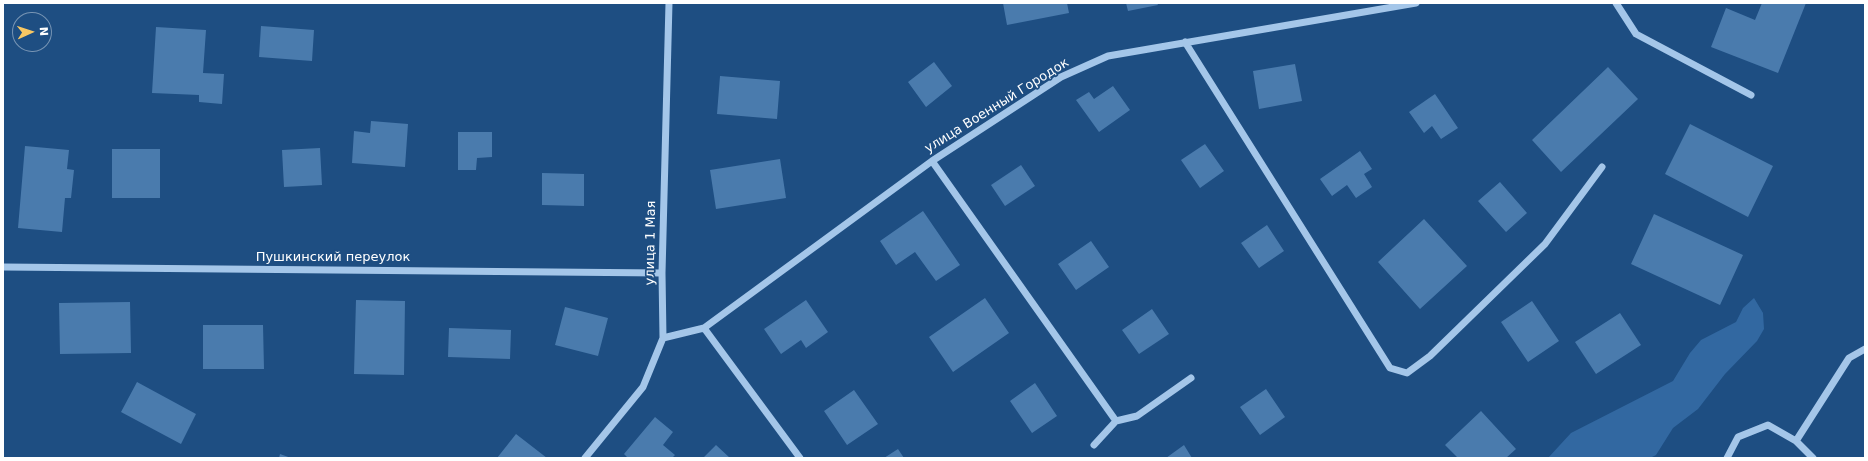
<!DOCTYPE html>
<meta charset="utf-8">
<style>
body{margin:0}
#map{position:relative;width:1868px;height:461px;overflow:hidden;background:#1e4e82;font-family:"DejaVu Sans",sans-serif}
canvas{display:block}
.frame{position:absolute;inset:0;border:4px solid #fff;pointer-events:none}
.north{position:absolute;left:12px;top:12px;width:40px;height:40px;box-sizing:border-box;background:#1e4e82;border:1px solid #7895b4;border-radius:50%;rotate:87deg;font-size:11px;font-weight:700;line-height:16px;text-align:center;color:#fff}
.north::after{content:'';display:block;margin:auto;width:14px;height:18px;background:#f8c763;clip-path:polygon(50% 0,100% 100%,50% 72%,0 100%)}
</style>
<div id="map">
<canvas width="1868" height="461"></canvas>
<div class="frame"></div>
<div class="north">N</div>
</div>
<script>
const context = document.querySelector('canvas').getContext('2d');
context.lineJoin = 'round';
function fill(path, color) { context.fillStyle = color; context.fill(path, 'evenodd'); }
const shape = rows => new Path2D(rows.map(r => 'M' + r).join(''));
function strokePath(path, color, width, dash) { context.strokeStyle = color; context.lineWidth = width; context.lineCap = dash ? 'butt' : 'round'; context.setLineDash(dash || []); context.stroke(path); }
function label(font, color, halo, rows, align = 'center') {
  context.font = font + ' "DejaVu Sans",sans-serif'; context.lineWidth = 3.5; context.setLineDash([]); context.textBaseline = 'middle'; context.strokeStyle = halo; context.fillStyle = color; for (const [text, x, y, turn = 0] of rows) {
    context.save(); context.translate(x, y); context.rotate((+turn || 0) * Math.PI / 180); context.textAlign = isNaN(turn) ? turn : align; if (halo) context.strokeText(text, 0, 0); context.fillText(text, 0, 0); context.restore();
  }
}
fill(shape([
 [1754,298,1763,313,1764,329,1757,341,1725,374,1698,409,1673,428,1656,455,1650,458,1548,458,1571,433,1673,381,1690,353,1701,340,1736,322,1743,308]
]), '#3268a1');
fill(shape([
 [1003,3,1067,3,1069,13,1007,25],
 [1126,3,1157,3,1158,5,1128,11],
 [1762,3,1806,3,1778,73,1711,47,1726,8,1755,20],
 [261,26,314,30,312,61,259,57],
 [156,27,206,30,203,73,224,74,222,104,199,102,199,95,152,93],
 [934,62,952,86,926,107,908,82],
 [1295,64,1302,101,1259,109,1253,71],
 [1608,67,1638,99,1561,172,1532,140],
 [720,76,780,81,777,119,717,114],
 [1113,86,1130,110,1099,132,1076,100,1089,92,1094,99],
 [1435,94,1458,128,1441,139,1432,126,1424,133,1409,112],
 [371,121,408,124,405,167,352,163,354,131,370,133],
 [1690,124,1773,166,1748,217,1665,174],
 [458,132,492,132,492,157,477,158,476,170,458,170],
 [1205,144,1224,171,1200,188,1181,160],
 [25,146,69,150,67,169,74,170,71,198,65,198,62,232,18,228],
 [320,148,322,185,284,187,282,150],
 [112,149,160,149,160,198,112,198],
 [1360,151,1372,169,1364,174,1372,187,1356,198,1347,185,1332,196,1320,179],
 [780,159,786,198,716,209,710,170],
 [1021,165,1035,186,1005,206,991,185],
 [542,173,584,174,584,206,542,205],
 [1500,182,1527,213,1506,232,1478,201],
 [923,211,960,265,936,281,915,252,896,265,880,241],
 [1654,214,1743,255,1720,305,1631,264],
 [1424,219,1467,266,1420,309,1378,262],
 [1267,225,1284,251,1259,268,1241,243],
 [1091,241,1109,267,1076,290,1058,264],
 [985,298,1009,333,953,372,929,337],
 [356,300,405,301,404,375,354,374],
 [806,300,828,332,806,348,801,340,781,354,764,329],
 [1532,301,1559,341,1528,362,1501,322],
 [130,302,131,353,60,354,59,303],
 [565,307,608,318,598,356,555,345],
 [1152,309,1169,334,1139,354,1122,330],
 [1620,313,1641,345,1596,374,1575,342],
 [203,325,263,325,264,369,203,369],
 [449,328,511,330,510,359,448,357],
 [137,382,196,414,181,444,121,412],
 [1035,383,1057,416,1032,433,1010,401],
 [1266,389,1285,417,1260,435,1240,407],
 [854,390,878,424,847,445,824,411],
 [1481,411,1516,449,1506,458,1458,458,1445,445],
 [655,417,673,432,663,445,675,455,672,458,628,458,624,454],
 [516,434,547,458,497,458],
 [716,445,730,458,703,458],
 [1184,445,1192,458,1166,458],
 [898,449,904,458,884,458],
 [280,454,291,458,279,458]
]), '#4a7bad');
strokePath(shape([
 [1616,3,1636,34,1751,95],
 [1185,42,1390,368,1407,373,1430,356,1545,244,1602,167],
 [932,161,1116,421,1137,416,1191,378],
 [3,267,662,273],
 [704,328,800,458],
 [663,338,704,328,932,161,1061,77,1108,56,1416,3],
 [1796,441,1849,358,1865,349],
 [1094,445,1116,421],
 [585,458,643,387,663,338,662,273,669,3],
 [1727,458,1738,437,1768,425,1796,441,1813,458]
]), '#a4c6e9', 7);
label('13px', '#fff', '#1e4e82', [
 ["улица Военный Городок",997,106,-32],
 ["улица 1 Мая",651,243,-89],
 ["Пушкинский переулок",333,258]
]);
</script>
